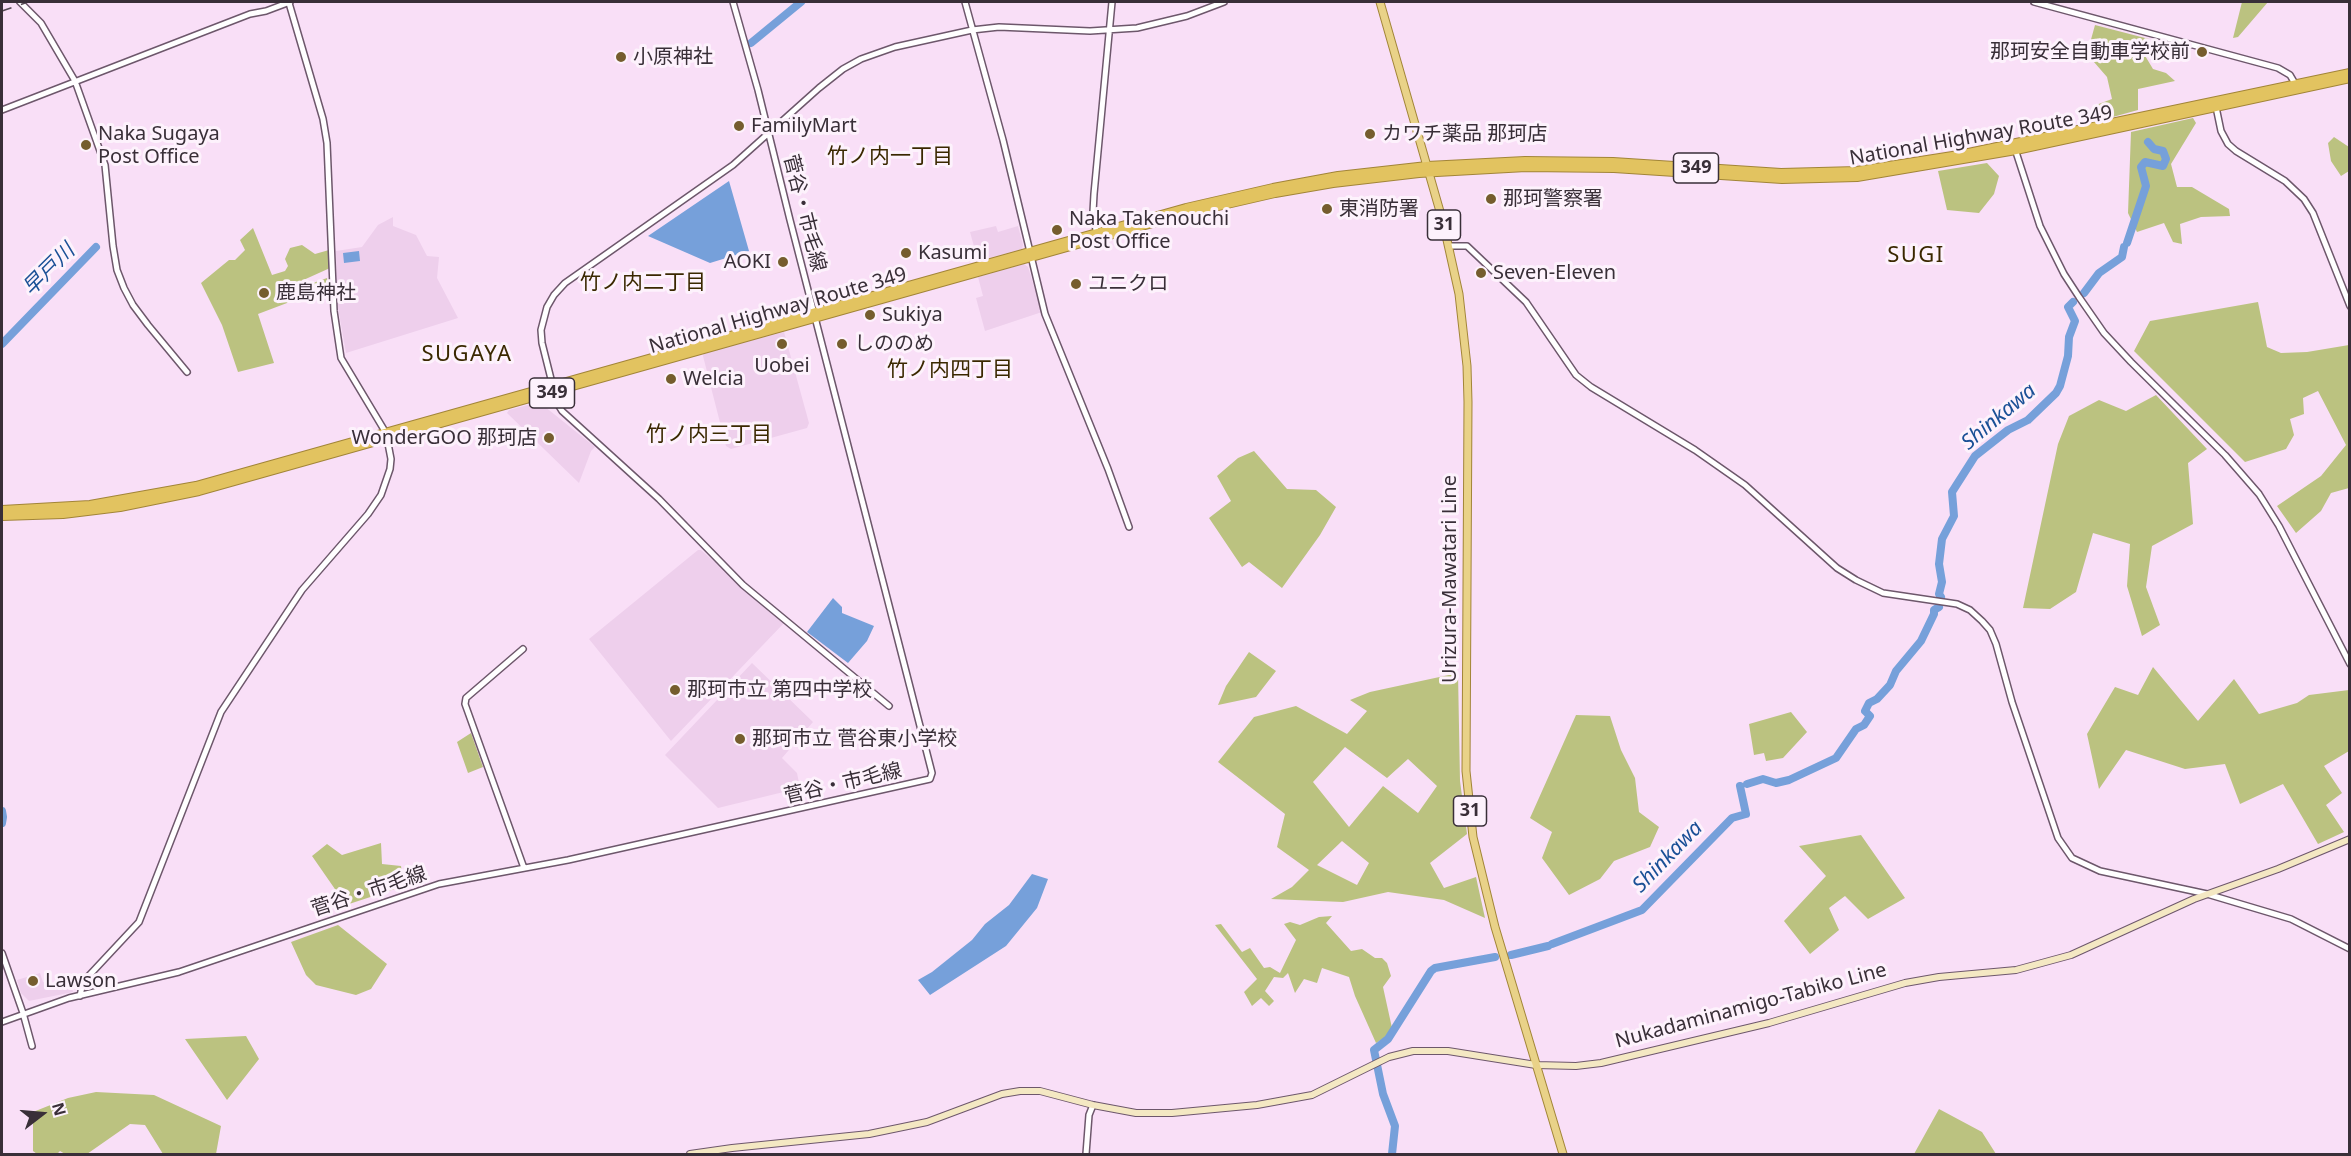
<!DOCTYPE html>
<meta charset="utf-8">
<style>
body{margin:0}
#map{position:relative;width:2351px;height:1156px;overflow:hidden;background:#f9dff7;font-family:"Noto Sans",sans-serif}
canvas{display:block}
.frame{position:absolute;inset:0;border:3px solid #392f38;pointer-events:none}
.north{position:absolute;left:12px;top:1084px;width:60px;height:60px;-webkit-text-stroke:4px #fdf2fc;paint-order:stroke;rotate:74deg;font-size:16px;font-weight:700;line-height:24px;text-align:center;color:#392f38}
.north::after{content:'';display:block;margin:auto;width:21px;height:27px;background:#392f38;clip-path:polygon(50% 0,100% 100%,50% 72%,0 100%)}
</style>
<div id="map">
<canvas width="2351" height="1156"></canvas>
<div class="frame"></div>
<div class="north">N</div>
</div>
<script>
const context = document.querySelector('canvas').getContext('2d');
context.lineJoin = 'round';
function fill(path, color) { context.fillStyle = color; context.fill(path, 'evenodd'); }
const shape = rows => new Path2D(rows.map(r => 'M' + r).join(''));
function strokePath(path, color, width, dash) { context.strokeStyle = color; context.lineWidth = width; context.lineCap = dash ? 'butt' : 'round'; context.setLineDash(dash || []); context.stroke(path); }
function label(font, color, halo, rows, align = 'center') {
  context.font = font + ' "Noto Sans","Noto Sans JP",sans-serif'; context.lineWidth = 6; context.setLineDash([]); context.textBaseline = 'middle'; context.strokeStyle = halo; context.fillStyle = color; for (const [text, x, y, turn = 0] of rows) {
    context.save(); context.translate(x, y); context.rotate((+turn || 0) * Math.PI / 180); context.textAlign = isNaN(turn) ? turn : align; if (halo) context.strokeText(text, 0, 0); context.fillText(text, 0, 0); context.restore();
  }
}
fill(shape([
 [393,217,393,226,416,235,427,256,439,257,437,278,458,318,346,353,337,302,336,251,362,247,378,225],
 [996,226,998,232,1018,226,1023,245,1022,249,978,261,970,232],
 [1024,264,1028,267,1042,312,985,331,976,298,983,296,978,277],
 [784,332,809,423,807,428,731,449,726,446,703,356,704,353],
 [539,402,595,447,591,451,579,483,507,413,509,410],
 [698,550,701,550,784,623,671,741,589,639],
 [752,663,813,722,782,758,797,773,800,788,718,808,665,755],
 [40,973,43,982,72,987,73,992,29,1001,21,993,17,980]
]), '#eecfec');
fill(shape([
 [2242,2,2268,2,2238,37,2233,38],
 [2095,25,2149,39,2144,54,2153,69,2166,73,2175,81,2138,89,2138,110,2102,120,2096,105,2112,99,2107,77,2087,54],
 [2193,118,2196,123,2171,164,2177,187,2192,187,2229,209,2230,216,2201,217,2180,224,2182,244,2173,242,2164,223,2137,232,2128,213,2131,132],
 [2334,137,2349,147,2349,171,2341,176,2331,161,2328,143],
 [1987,163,1999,176,1994,194,1979,213,1947,210,1938,171],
 [253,228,272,275,285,271,288,266,285,259,290,248,302,245,315,254,329,250,330,268,299,282,302,287,327,278,328,285,293,294,287,303,258,314,274,363,238,372,222,325,201,283,229,260,235,260,245,250,240,240],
 [2258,302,2267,347,2281,353,2307,352,2349,345,2349,488,2331,493,2321,511,2296,533,2277,506,2321,476,2346,445,2318,391,2303,398,2304,414,2290,419,2294,435,2286,449,2245,462,2134,351,2150,321],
 [2156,395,2207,449,2188,463,2193,524,2152,546,2146,587,2160,625,2142,636,2127,586,2130,544,2093,533,2076,592,2050,609,2023,608,2058,444,2069,416,2099,400,2126,411],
 [1254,451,1287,489,1316,490,1336,507,1320,535,1282,588,1249,562,1242,567,1209,518,1231,501,1217,476,1238,458],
 [1249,652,1276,671,1256,697,1218,705,1226,686],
 [2153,667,2198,721,2234,679,2259,714,2297,703,2309,695,2349,690,2349,751,2324,766,2342,793,2326,805,2344,832,2318,844,2283,784,2240,804,2225,764,2185,769,2126,750,2099,789,2087,734,2115,687,2138,695],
 [1458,673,1460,781,1467,834,1430,863,1444,888,1476,877,1485,918,1444,900,1388,892,1343,902,1271,899,1292,887,1309,870,1277,847,1285,814,1218,762,1254,717,1296,706,1347,734,1367,711,1350,700,1370,692],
 [1345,747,1387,778,1408,759,1437,786,1418,813,1383,786,1349,827,1313,782],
 [1342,841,1369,863,1357,885,1317,865],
 [1791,712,1807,732,1783,758,1766,761,1764,753,1754,755,1749,724],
 [1576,715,1610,716,1621,750,1635,778,1639,812,1659,827,1650,847,1614,861,1600,879,1569,895,1542,858,1552,832,1530,818],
 [471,733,483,767,468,773,457,742],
 [1861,835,1905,898,1868,919,1845,896,1829,908,1839,930,1810,954,1784,921,1826,876,1799,846],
 [381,843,382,864,401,866,404,886,346,905,312,856,327,844,342,855],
 [1332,916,1326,923,1351,951,1362,949,1375,958,1382,958,1387,963,1391,976,1383,987,1392,1028,1386,1037,1376,1043,1355,996,1349,977,1322,968,1317,983,1304,979,1295,993,1288,973,1283,978,1274,977,1265,991,1274,1001,1269,1006,1261,998,1252,1006,1244,992,1257,979,1215,925,1221,924,1242,952,1250,948,1264,968,1270,967,1280,973,1296,940,1284,924,1290,922,1300,925,1319,917],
 [338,925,387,964,371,989,356,995,316,985,306,975,291,942],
 [246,1036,259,1059,227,1100,185,1039],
 [96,1092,154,1095,221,1126,216,1154,163,1154,145,1125,130,1124,87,1154,65,1154,60,1151,57,1154,37,1154,33,1151,33,1112,68,1098],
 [1939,1109,1982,1132,1996,1154,1914,1154]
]), '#bbc280');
fill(shape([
 [729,181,749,251,710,263,648,236],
 [359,251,360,261,344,263,343,253],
 [833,598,842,607,842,613,874,626,867,641,848,663,807,632],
 [1032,874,1048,879,1037,908,1006,946,930,995,918,980,932,972,972,940,985,924,1009,905]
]), '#76a0da');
strokePath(shape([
 [751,43,801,2],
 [2127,243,2146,186,2141,167,2145,162,2163,166,2166,159,2163,151,2154,149,2148,142],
 [2084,293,2099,273,2122,257,2124,247],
 [2,344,96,247],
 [1941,597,1939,594,1942,582,1939,564,1942,539,1954,516,1952,492,1975,456,2008,430,2028,420,2056,393,2060,386,2068,356,2069,337,2075,321,2068,307,2073,302],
 [1747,784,1763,779,1776,783,1789,780,1836,758,1856,729,1864,725,1870,716,1865,711,1869,703,1877,699,1890,685,1896,671,1921,641,1934,614,1934,610,1939,607],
 [2,811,3,817,2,823],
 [1552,944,1642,910,1732,818,1746,814,1740,786],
 [1511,955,1548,946],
 [1392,1154,1395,1126,1383,1094,1374,1050,1388,1039,1431,971,1435,968,1495,957]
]), '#76a0da', 8);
const tertiary = shape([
 [20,2,41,23,75,81,105,165,113,246,117,270,124,288,133,305,148,325,187,372],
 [965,2,1003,140,1045,314,1108,469,1129,527],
 [2034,2,2278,68,2290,75,2297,87],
 [2216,107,2221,131,2228,144,2236,151,2285,181,2304,199,2313,213,2350,306],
 [2,110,250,14,266,11,290,2],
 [2015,149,2040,226,2064,274,2079,297,2104,333,2131,362,2225,455,2259,494,2279,526,2350,664],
 [1097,236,1093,212,1094,194,1112,2],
 [1449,246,1467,246,1526,302,1576,375,1591,387,1695,450,1745,485,1837,568,1856,580,1883,593,1957,604,1970,610,1982,621,1990,630,1996,644,2012,702,2058,838,2072,858,2100,871,2207,894,2291,919,2350,949],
 [523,649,466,698,465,704,524,868],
 [889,706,743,585,659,499,562,411,557,403,542,343,541,330,547,307,554,295,565,283,733,165,819,88,843,69,861,59,895,47,972,30,999,27,1090,31,1137,28,1187,16,1224,2],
 [2,953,23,1013,32,1046],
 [80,996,83,982,139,922,221,712,302,590,368,514,381,495,390,469,391,459,386,433,341,358,334,311,327,143,323,119,289,3],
 [2,1022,69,998,179,972,439,884,568,860,930,779,932,773,910,687,790,220,758,90,733,2],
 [1086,1154,1089,1115,1093,1105]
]);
const secondary = shape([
 [690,1154,732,1148,869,1134,927,1122,1002,1094,1020,1091,1040,1091,1093,1105,1136,1113,1172,1113,1257,1105,1312,1095,1389,1057,1413,1051,1448,1051,1536,1065,1576,1066,1601,1063,1769,1023,1905,983,1939,977,2016,970,2071,955,2194,899,2278,869,2350,839]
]);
const primary = shape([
 [1380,2,1443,222,1459,294,1467,366,1468,402,1466,771,1473,837,1495,927,1563,1154]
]);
const trunk = shape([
 [2,510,90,505,196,486,1186,208,1273,188,1338,176,1427,166,1525,161,1613,162,1781,173,1857,171,1959,155,2350,73],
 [2,516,63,514,120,507,199,491,1188,213,1275,193,1333,183,1419,173,1526,167,1614,168,1782,179,1857,177,2016,150,2350,78]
]);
strokePath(tertiary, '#6d576b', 8);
strokePath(secondary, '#6d576b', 8);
strokePath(primary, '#a28538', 9);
strokePath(trunk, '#a28538', 10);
strokePath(tertiary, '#fff', 5);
strokePath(secondary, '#f4e8c3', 6);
strokePath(primary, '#e9d288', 7);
strokePath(trunk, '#e2c360', 8);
strokePath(shape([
 [2,11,28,2]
]), '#554954', 1.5, [10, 10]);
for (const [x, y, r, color] of [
 [2202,52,6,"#755d2e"],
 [621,57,6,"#755d2e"],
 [739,126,6,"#755d2e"],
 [1370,134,6,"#755d2e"],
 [86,145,6,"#755d2e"],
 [1491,199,6,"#755d2e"],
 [1327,209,6,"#755d2e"],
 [1057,230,6,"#755d2e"],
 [906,253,6,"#755d2e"],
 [783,262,6,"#755d2e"],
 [1481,273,6,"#755d2e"],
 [1076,284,6,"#755d2e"],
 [264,293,6,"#755d2e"],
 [870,315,6,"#755d2e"],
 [782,344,6,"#755d2e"],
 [842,344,6,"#755d2e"],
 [671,379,6,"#755d2e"],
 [549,438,6,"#755d2e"],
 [675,690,6,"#755d2e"],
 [740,739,6,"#755d2e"],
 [33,981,6,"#755d2e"]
]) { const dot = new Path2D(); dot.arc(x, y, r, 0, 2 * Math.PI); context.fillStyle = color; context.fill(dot); strokePath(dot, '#fdf2fc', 2); }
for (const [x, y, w] of [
 [1696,168,45],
 [1444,225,33],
 [552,393,45],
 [1470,811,33]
]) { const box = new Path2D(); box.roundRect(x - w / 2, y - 15, w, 30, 4.5); context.fillStyle = '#fdf2fc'; context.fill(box); strokePath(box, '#392f38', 1.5); }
label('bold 18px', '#392f38', null, [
 ["349",1696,168],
 ["31",1444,225],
 ["349",552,393],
 ["31",1470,811]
]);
label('20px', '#392f38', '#fdf2fc', [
 ["那珂安全自動車学校前",2190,52,"right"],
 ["小原神社",633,57],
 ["FamilyMart",751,126],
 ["Naka Sugaya",98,134],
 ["Post Office",98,157],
 ["カワチ薬品 那珂店",1382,134],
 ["那珂警察署",1503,199],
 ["東消防署",1339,209],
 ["Naka Takenouchi",1069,219],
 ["Post Office",1069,242],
 ["Kasumi",918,253],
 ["AOKI",771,262,"right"],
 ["Seven-Eleven",1493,273],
 ["ユニクロ",1088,284],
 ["鹿島神社",276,293],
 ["Sukiya",882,315],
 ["しののめ",854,344],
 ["Uobei",782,366,"center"],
 ["Welcia",683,379],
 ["WonderGOO 那珂店",537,438,"right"],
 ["那珂市立 第四中学校",687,690],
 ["那珂市立 菅谷東小学校",752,739],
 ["Lawson",45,981]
], 'left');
label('20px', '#392f38', '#fdf2fc', [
 ["National Highway Route 349",1981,136,-10],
 ["菅谷・市毛線",804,213,76],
 ["National Highway Route 349",778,311,-16],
 ["Urizura-Mawatari Line",1450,579,-90],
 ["菅谷・市毛線",843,784,-13],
 ["菅谷・市毛線",369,892,-18],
 ["Nukadaminamigo-Tabiko Line",1751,1006,-15]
]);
label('21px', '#3a2800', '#fdf2fc', [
 ["竹ノ内一丁目",890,157],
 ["竹ノ内二丁目",643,283],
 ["竹ノ内四丁目",950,370],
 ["竹ノ内三丁目",709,435]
]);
label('italic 21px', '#1a5096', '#fdf2fc', [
 ["早戸川",49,270,-45],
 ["Shinkawa",1999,417,-40],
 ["Shinkawa",1668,857,-46]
]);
context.letterSpacing = '1.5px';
label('22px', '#3a2800', '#fdf2fc', [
 ["SUGI",1916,256],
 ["SUGAYA",467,355]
]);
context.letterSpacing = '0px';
</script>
